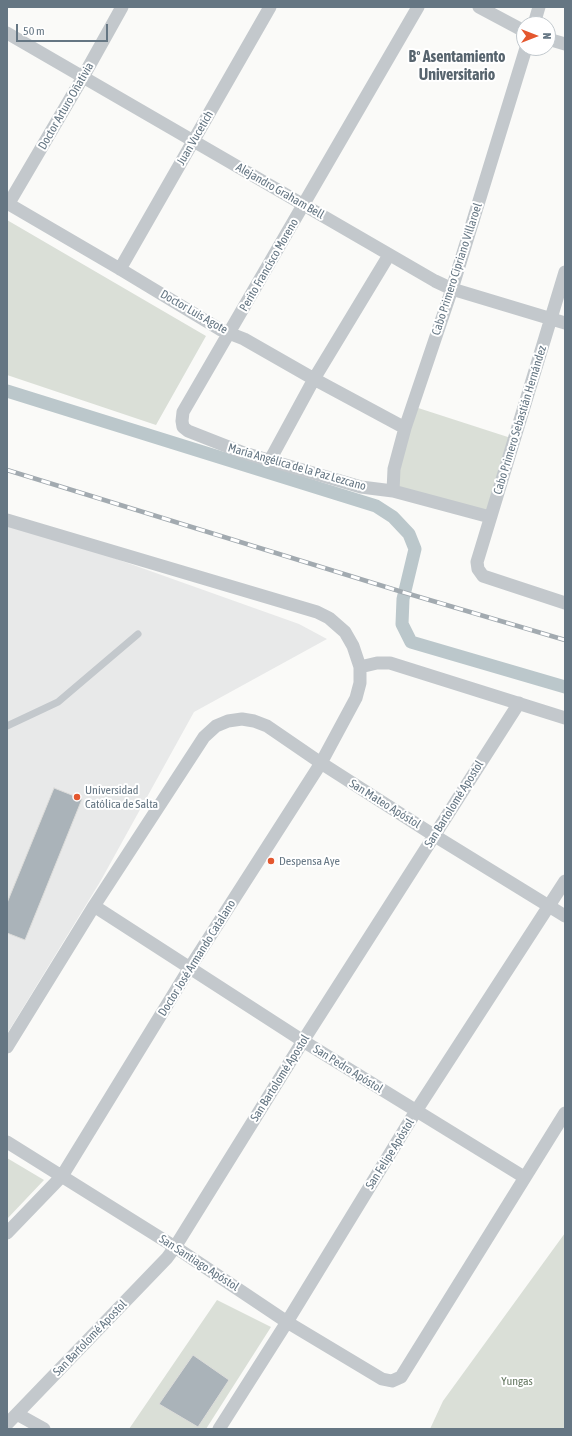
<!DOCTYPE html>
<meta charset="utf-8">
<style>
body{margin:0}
#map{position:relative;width:572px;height:1436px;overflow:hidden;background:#fafaf8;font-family:"Asap Condensed",sans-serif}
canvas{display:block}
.frame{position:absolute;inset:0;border:8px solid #657683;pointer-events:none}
.north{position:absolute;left:516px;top:16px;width:40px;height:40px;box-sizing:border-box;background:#fff;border:1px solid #c1c8cd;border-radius:50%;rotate:90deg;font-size:11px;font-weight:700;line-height:16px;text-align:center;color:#657683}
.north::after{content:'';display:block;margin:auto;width:14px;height:18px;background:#e4572e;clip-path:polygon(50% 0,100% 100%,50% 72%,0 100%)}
.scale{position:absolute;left:16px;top:24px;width:92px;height:18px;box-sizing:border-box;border:2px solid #657683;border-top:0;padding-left:5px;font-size:12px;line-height:14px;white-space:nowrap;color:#657683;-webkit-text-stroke:3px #fff;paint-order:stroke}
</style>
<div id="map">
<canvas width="572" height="1436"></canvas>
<div class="frame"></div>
<div class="north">N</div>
<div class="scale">50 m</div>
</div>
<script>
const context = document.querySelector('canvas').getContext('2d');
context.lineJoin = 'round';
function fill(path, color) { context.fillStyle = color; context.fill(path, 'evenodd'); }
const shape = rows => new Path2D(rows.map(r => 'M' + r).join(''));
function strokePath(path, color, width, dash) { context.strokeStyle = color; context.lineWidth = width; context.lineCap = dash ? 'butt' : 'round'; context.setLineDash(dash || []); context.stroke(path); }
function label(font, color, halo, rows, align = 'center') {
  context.font = font + ' "Asap Condensed",sans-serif'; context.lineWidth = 4; context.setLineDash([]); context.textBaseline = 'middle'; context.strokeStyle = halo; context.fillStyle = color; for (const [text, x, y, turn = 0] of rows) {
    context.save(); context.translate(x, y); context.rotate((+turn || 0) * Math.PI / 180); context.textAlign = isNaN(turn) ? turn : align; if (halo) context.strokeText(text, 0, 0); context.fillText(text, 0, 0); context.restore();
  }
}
fill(shape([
 [7,520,299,624,327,639,194,712,100,882,7,1034]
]), '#e8e9e9');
fill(shape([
 [7,220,206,336,156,425,7,375],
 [412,406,514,439,490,517,393,491],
 [7,1158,44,1180,7,1219],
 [565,1233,565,1429,430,1429,443,1401],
 [217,1300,271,1327,206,1429,129,1429]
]), '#dadfd7');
strokePath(shape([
 [7,391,376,506,393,517,409,534,415,549,403,599,402,624,411,642,565,687]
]), '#bbc7cb', 13);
const building = shape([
 [54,788,82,799,25,940,7,933,7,903,54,788],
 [193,1355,229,1380,198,1427,159,1404,193,1355]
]);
fill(building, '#aab3b9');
strokePath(building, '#dcdcda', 1);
strokePath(shape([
 [7,726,58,702,138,634]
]), '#c3c8cc', 7);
strokePath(shape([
 [418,7,183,412,182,421,183,427,188,431,244,453,361,487,393,491,490,517],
 [479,7,524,31],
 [534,24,539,7],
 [7,33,435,281,452,289,565,323],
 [548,39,565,44],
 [7,203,120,269,221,330,244,339,314,379,405,428],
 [9,203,83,77,122,7],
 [120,269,270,7],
 [565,272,477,562,478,569,483,576,565,603],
 [270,460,314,379,389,255],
 [393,491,394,469,405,428,452,289,526,48],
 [7,520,317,612,329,618,345,632,353,646,360,667,360,683,356,698,321,763,189,969,62,1176,7,1233],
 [360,667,377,663,390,663,565,718],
 [94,906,303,1041,524,1177],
 [7,1047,94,906,204,737,216,726,228,721,242,719,254,721,267,726,321,763,435,836,565,916],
 [7,1142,175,1247,287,1322,382,1379,392,1381,401,1377,565,1113],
 [17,1414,44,1429],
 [7,1424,167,1258,175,1247,303,1041,519,703],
 [219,1429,287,1322,416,1111,565,881]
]), '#c3c8cc', 13);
const rail = shape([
 [7,470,399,591,565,640]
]);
strokePath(rail, '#a2aab0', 4.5);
strokePath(rail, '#fff', 3, [9]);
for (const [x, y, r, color] of [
 [77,797,4,"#e4572e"],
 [271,861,4,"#e4572e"]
]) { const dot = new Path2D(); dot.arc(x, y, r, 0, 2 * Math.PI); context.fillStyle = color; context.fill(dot); strokePath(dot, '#fff', 1.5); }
label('12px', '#657683', '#fff', [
 ["Doctor Arturo Oñativia",66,106,-60],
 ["Juan Vucetich",195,138,-60],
 ["Alejandro Graham Bell",280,191,30],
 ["Perito Francisco Moreno",269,265,-60],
 ["Cabo Primero Cipriano Villaroel",457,269,-72],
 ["Doctor Luis Agote",194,312,30],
 ["Cabo Primero Sebastián Hernández",520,420,-73],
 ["María Angélica de la Paz Lezcano",297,467,16],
 ["San Mateo Apóstol",385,804,32],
 ["San Bartolomé Apostol",454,804,-58],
 ["Doctor José Armando Catalano",197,958,-58],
 ["San Pedro Apóstol",348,1069,32],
 ["San Bartolomé Apostol",280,1078,-58],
 ["San Felipe Apóstol",390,1154,-58],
 ["San Santiago Apóstol",199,1263,33],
 ["San Bartolomé Apostol",90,1338,-46]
]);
label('12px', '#657683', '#fff', [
 ["Universidad",85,790],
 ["Católica de Salta",85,804],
 ["Despensa Aye",279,861]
], 'left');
label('12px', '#687a64', '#fff', [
 ["Yungas",517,1381]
]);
label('bold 16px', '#57646e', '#fff', [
 ["Bº Asentamiento",457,57],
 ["Universitario",457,75]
]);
</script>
